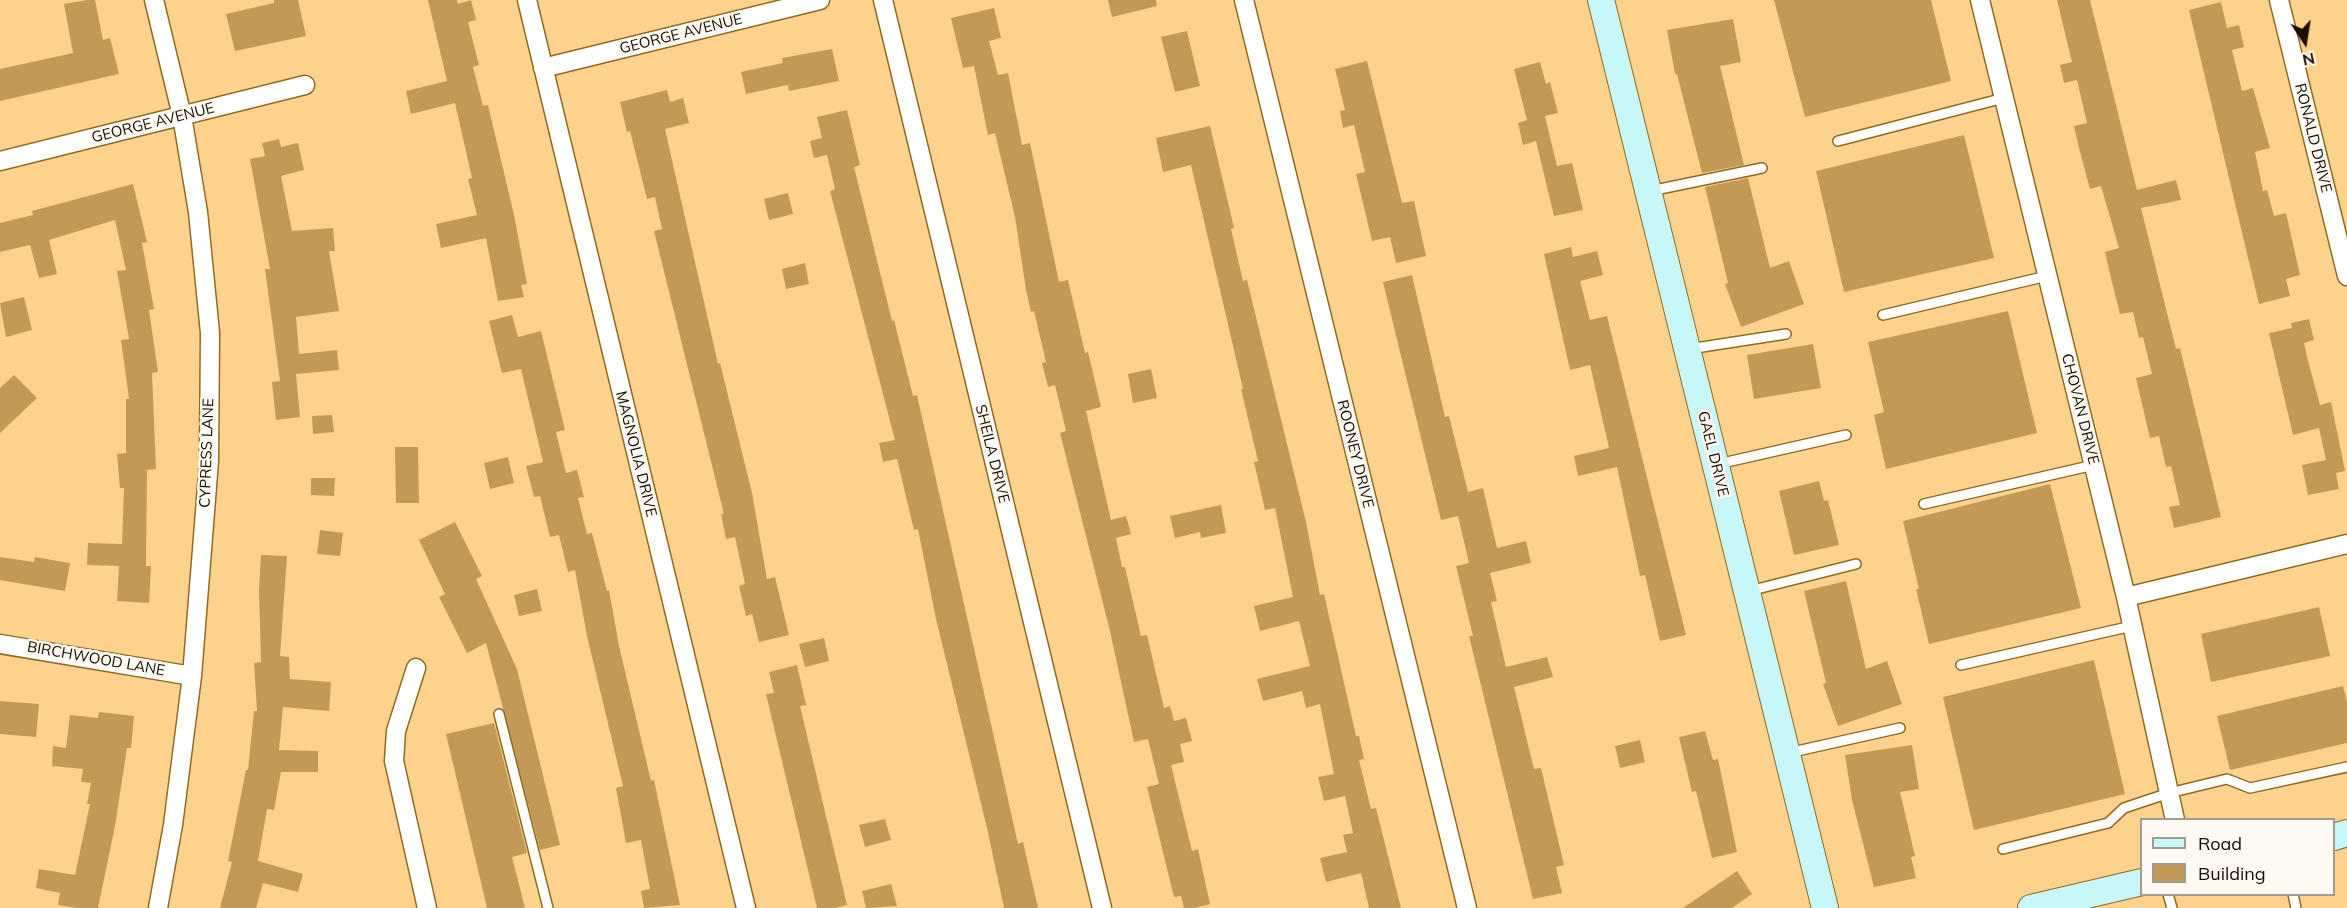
<!DOCTYPE html>
<style>
body{margin:0}
#map{position:relative;width:2347px;height:908px;overflow:hidden;background:#fdd28c;font-family:Mulish,sans-serif}
canvas{display:block}
.legend{position:absolute;left:2140px;top:818px;width:195px;height:78px;box-sizing:border-box;background:#fef9f3;border:2px solid #a29b92;margin:0;padding:8px 10px;list-style:none;font-size:18px;color:#180d00}
.legend li{display:flex;align-items:center;gap:12px;height:30px}
.legend b{width:30px;border:2px solid #a29b92}
.north{position:absolute;left:2275px;top:12px;width:60px;height:60px;-webkit-text-stroke:4px #fef9f3;paint-order:stroke;rotate:168deg;font-size:16px;font-weight:700;line-height:24px;text-align:center;color:#180d00}
.north::after{content:'';display:block;margin:auto;width:21px;height:27px;background:#180d00;clip-path:polygon(50% 0,100% 100%,50% 72%,0 100%)}
</style>
<div id="map">
<canvas width="2347" height="908"></canvas>
<ul class="legend">
<li><b style="height:8px;background:#c7f7f9"></b>Road</li>
<li><b style="height:16px;background:#c39a55"></b>Building</li>
</ul>
<div class="north">N</div>
</div>
<script>
const context = document.querySelector('canvas').getContext('2d');
context.lineJoin = 'round';
function fill(path, color) { context.fillStyle = color; context.fill(path, 'evenodd'); }
const shape = rows => new Path2D(rows.map(r => 'M' + r).join(''));
function strokePath(path, color, width, dash) { context.strokeStyle = color; context.lineWidth = width; context.lineCap = dash ? 'butt' : 'round'; context.setLineDash(dash || []); context.stroke(path); }
function label(font, color, halo, rows, align = 'center') {
  context.font = font + ' Mulish,sans-serif'; context.lineWidth = 5; context.setLineDash([]); context.textBaseline = 'middle'; context.strokeStyle = halo; context.fillStyle = color; for (const [text, x, y, turn = 0] of rows) {
    context.save(); context.translate(x, y); context.rotate((+turn || 0) * Math.PI / 180); context.textAlign = isNaN(turn) ? turn : align; if (halo) context.strokeText(text, 0, 0); context.fillText(text, 0, 0); context.restore();
  }
}
fill(shape([
 [87,0,95,0,103,40,110,38,119,74,0,101,0,69,73,53,64,4],
 [274,0,298,0,306,36,235,51,226,14,274,3],
 [428,0,457,0,458,4,471,0,476,20,468,22,479,65,473,67,483,106,488,105,514,215,527,284,521,285,524,297,498,301,486,238,441,248,436,224,477,215,468,179,472,178,455,103,411,114,406,91,447,81],
 [1108,0,1156,0,1157,6,1112,17],
 [1774,0,1931,0,1951,81,1805,117],
 [2057,0,2090,0,2137,190,2176,180,2181,200,2141,208,2176,349,2180,348,2221,517,2174,528,2169,507,2180,505,2171,466,2166,467,2159,436,2150,438,2136,378,2152,374,2143,337,2139,338,2133,312,2120,314,2110,274,2105,252,2119,248,2101,186,2090,189,2079,148,2074,126,2087,123,2077,80,2064,83,2060,65,2072,62],
 [2221,2,2227,28,2239,25,2244,47,2232,50,2242,91,2253,88,2270,148,2255,152,2263,191,2267,190,2274,216,2286,213,2300,275,2286,279,2290,296,2259,304,2189,10],
 [994,8,1001,38,989,41,998,75,1008,73,1022,145,1030,143,1059,282,1068,280,1085,353,1088,352,1101,407,1086,411,1111,520,1126,516,1131,534,1116,538,1122,567,1125,567,1141,636,1147,635,1164,708,1170,706,1174,721,1186,718,1192,741,1180,744,1184,762,1171,765,1192,851,1198,849,1210,904,1195,908,1184,908,1181,896,1174,897,1147,787,1159,784,1148,739,1134,742,1110,631,1060,433,1066,431,1055,385,1048,387,1042,363,1046,362,1034,311,1031,312,1026,290,1015,217,995,133,988,135,974,66,963,68,951,18],
 [1733,19,1741,62,1720,66,1744,165,1702,173,1677,74,1675,74,1667,30],
 [1187,31,1200,86,1175,92,1161,37],
 [832,49,839,81,789,91,788,85,746,94,741,72,783,63,782,58],
 [1367,61,1402,203,1414,201,1426,256,1396,263,1390,237,1372,241,1356,174,1365,172,1354,125,1343,128,1340,111,1345,110,1335,69],
 [1540,62,1546,84,1550,82,1558,113,1545,116,1557,166,1572,163,1583,210,1554,216,1536,141,1523,145,1518,123,1527,120,1514,69],
 [667,90,670,102,683,98,689,123,665,129,718,364,720,363,752,493,767,579,775,577,789,635,759,642,752,614,746,616,739,586,745,584,735,537,726,539,721,514,724,514,654,231,662,229,655,197,647,199,630,131,627,132,620,102],
 [847,110,860,165,854,167,892,321,894,320,913,396,917,395,1018,844,1023,842,1038,908,1004,908,987,828,936,619,918,529,914,530,897,459,883,462,879,443,895,440,830,191,835,189,827,155,814,158,810,141,822,138,817,117],
 [1210,126,1234,228,1231,229,1243,281,1247,280,1306,522,1320,595,1324,594,1356,736,1359,736,1364,759,1359,760,1371,809,1376,808,1401,908,1369,908,1361,873,1326,882,1320,858,1347,852,1343,835,1353,833,1345,796,1324,801,1318,777,1334,774,1320,704,1306,708,1302,691,1263,701,1257,679,1310,666,1299,621,1260,631,1254,606,1293,597,1275,508,1265,510,1254,462,1258,461,1241,389,1243,389,1191,165,1163,172,1156,138],
 [1964,135,1994,258,1844,292,1816,171],
 [279,139,281,147,298,143,304,170,281,176,292,231,333,228,335,251,329,251,339,311,296,317,299,354,337,350,339,370,296,374,300,417,276,420,272,382,280,381,265,269,270,269,250,159,265,156,262,143],
 [1748,178,1770,268,1789,261,1804,304,1741,327,1725,284,1728,283,1705,187],
 [133,184,147,242,142,243,154,309,149,310,158,372,152,373,156,469,147,470,146,566,151,566,149,603,117,601,119,566,87,565,88,543,122,544,124,488,120,488,117,454,126,453,126,399,129,399,121,340,129,339,117,271,126,270,115,220,49,240,57,274,39,278,30,245,0,252,0,223,33,215,32,211],
 [788,193,793,214,769,220,764,199],
 [1571,247,1573,257,1597,251,1603,275,1580,281,1590,320,1607,316,1686,635,1660,641,1645,575,1640,576,1617,467,1578,476,1574,456,1609,448,1590,365,1570,370,1544,254],
 [805,263,809,284,786,289,782,269],
 [1412,275,1445,417,1449,416,1468,492,1483,488,1497,548,1526,541,1531,563,1490,573,1497,601,1491,602,1506,667,1547,657,1553,677,1514,687,1534,769,1541,768,1564,865,1556,867,1562,893,1533,899,1469,636,1473,636,1456,566,1469,563,1458,516,1441,520,1383,282],
 [24,297,32,330,6,337,0,303],
 [2008,311,2037,433,1886,469,1874,415,1884,412,1868,342],
 [512,315,518,337,541,331,565,430,556,432,566,473,577,470,584,497,578,498,587,534,592,533,607,591,609,590,619,646,651,781,654,780,680,905,644,908,641,891,650,889,641,840,626,843,616,788,623,786,587,636,575,570,568,572,559,535,550,537,540,496,534,497,526,466,543,462,521,369,502,373,489,321],
 [2309,319,2314,340,2304,343,2307,357,2320,405,2331,402,2345,471,2336,473,2339,489,2308,495,2302,465,2326,460,2319,428,2293,435,2269,333,2292,328,2291,323],
 [1813,344,1821,388,1754,399,1747,355],
 [1151,369,1157,398,1133,403,1128,374],
 [14,375,37,398,0,433,0,388],
 [332,415,334,432,313,434,312,416],
 [395,447,418,447,419,503,396,503],
 [508,457,514,483,490,489,484,463],
 [311,478,335,478,334,496,311,495],
 [1819,481,1824,501,1828,500,1839,545,1794,555,1779,491],
 [2050,484,2081,608,1929,644,1916,589,1919,589,1903,521],
 [1221,505,1226,533,1201,538,1200,532,1175,538,1170,516],
 [455,522,482,576,476,579,517,669,560,845,540,850,486,643,467,653,439,597,445,594,419,540],
 [320,530,343,533,340,556,317,554],
 [261,555,287,556,280,656,289,657,290,679,331,682,329,711,283,707,279,750,318,751,318,772,281,772,274,810,267,809,258,861,303,874,298,892,263,883,256,908,220,908,232,862,228,861,246,770,248,770,254,711,257,711,254,663,261,662,259,589],
 [0,557,34,562,35,557,70,563,65,591,0,580],
 [1846,581,1866,669,1887,661,1902,704,1838,726,1823,684,1826,683,1804,591],
 [537,589,542,611,519,616,514,595],
 [2319,607,2330,656,2211,682,2201,634],
 [824,638,829,661,805,667,799,644],
 [2094,660,2125,794,1974,830,1943,697],
 [797,665,806,705,800,706,847,905,835,908,817,908,766,694,774,693,769,672],
 [2343,686,2347,702,2347,743,2230,770,2217,716],
 [0,701,39,704,36,737,0,734],
 [99,712,134,716,131,748,127,748,115,826,98,908,77,908,58,905,60,893,36,888,39,869,75,875,90,804,87,804,91,783,81,782,83,769,52,766,53,746,66,748,70,715,98,718],
 [494,723,527,853,512,857,525,908,487,908,446,734],
 [1705,731,1713,760,1718,759,1737,852,1712,858,1696,791,1692,792,1679,737],
 [1640,740,1645,762,1620,768,1615,746],
 [1912,745,1919,789,1900,792,1915,856,1911,857,1916,878,1874,887,1852,800,1845,755],
 [885,819,891,840,865,847,859,825],
 [1737,871,1752,894,1732,908,1683,908],
 [891,884,897,906,866,908,862,891]
]), '#c39a55');
const lane = shape([
 [1838,141,2004,98],
 [1650,191,1762,168],
 [1883,315,2047,276],
 [1689,349,1786,334],
 [1718,464,1846,435],
 [1924,504,2094,465],
 [1749,591,1856,564],
 [1961,665,2132,626],
 [499,714,548,908],
 [1788,753,1900,728],
 [2003,849,2108,823,2124,808,2169,793,2227,779,2250,788,2347,767],
 [2168,894,2172,908],
 [2293,894,2296,908]
]);
const street = shape([
 [154,0,182,116,198,212,210,333,209,461,192,676,173,825,158,908],
 [527,0,746,908],
 [883,0,1102,908],
 [1244,0,1467,908],
 [1980,0,2126,597,2175,820],
 [2279,0,2347,276],
 [543,68,820,0],
 [0,161,305,85],
 [2126,597,2347,544],
 [0,644,192,676],
 [416,668,396,731,394,761,427,908]
]);
const secondary = shape([
 [1601,0,1825,908],
 [2334,837,2347,833],
 [2031,908,2142,882]
]);
strokePath(lane, '#916b22', 12);
strokePath(street, '#916b22', 21);
strokePath(secondary, '#916b22', 28);
strokePath(lane, '#fff', 9);
strokePath(street, '#fff', 18);
strokePath(secondary, '#c7f7f9', 26);
label('15px', '#180d00', '#fef9f3', [
 ["GEORGE AVENUE",681,34,-14],
 ["GEORGE AVENUE",153,123,-14],
 ["RONALD DRIVE",2313,138,76],
 ["CHOVAN DRIVE",2080,409,76],
 ["CYPRESS LANE",207,453,-88],
 ["MAGNOLIA DRIVE",636,454,76],
 ["SHEILA DRIVE",992,454,76],
 ["ROONEY DRIVE",1355,454,76],
 ["GAEL DRIVE",1713,454,76],
 ["BIRCHWOOD LANE",96,659,10]
]);
</script>
